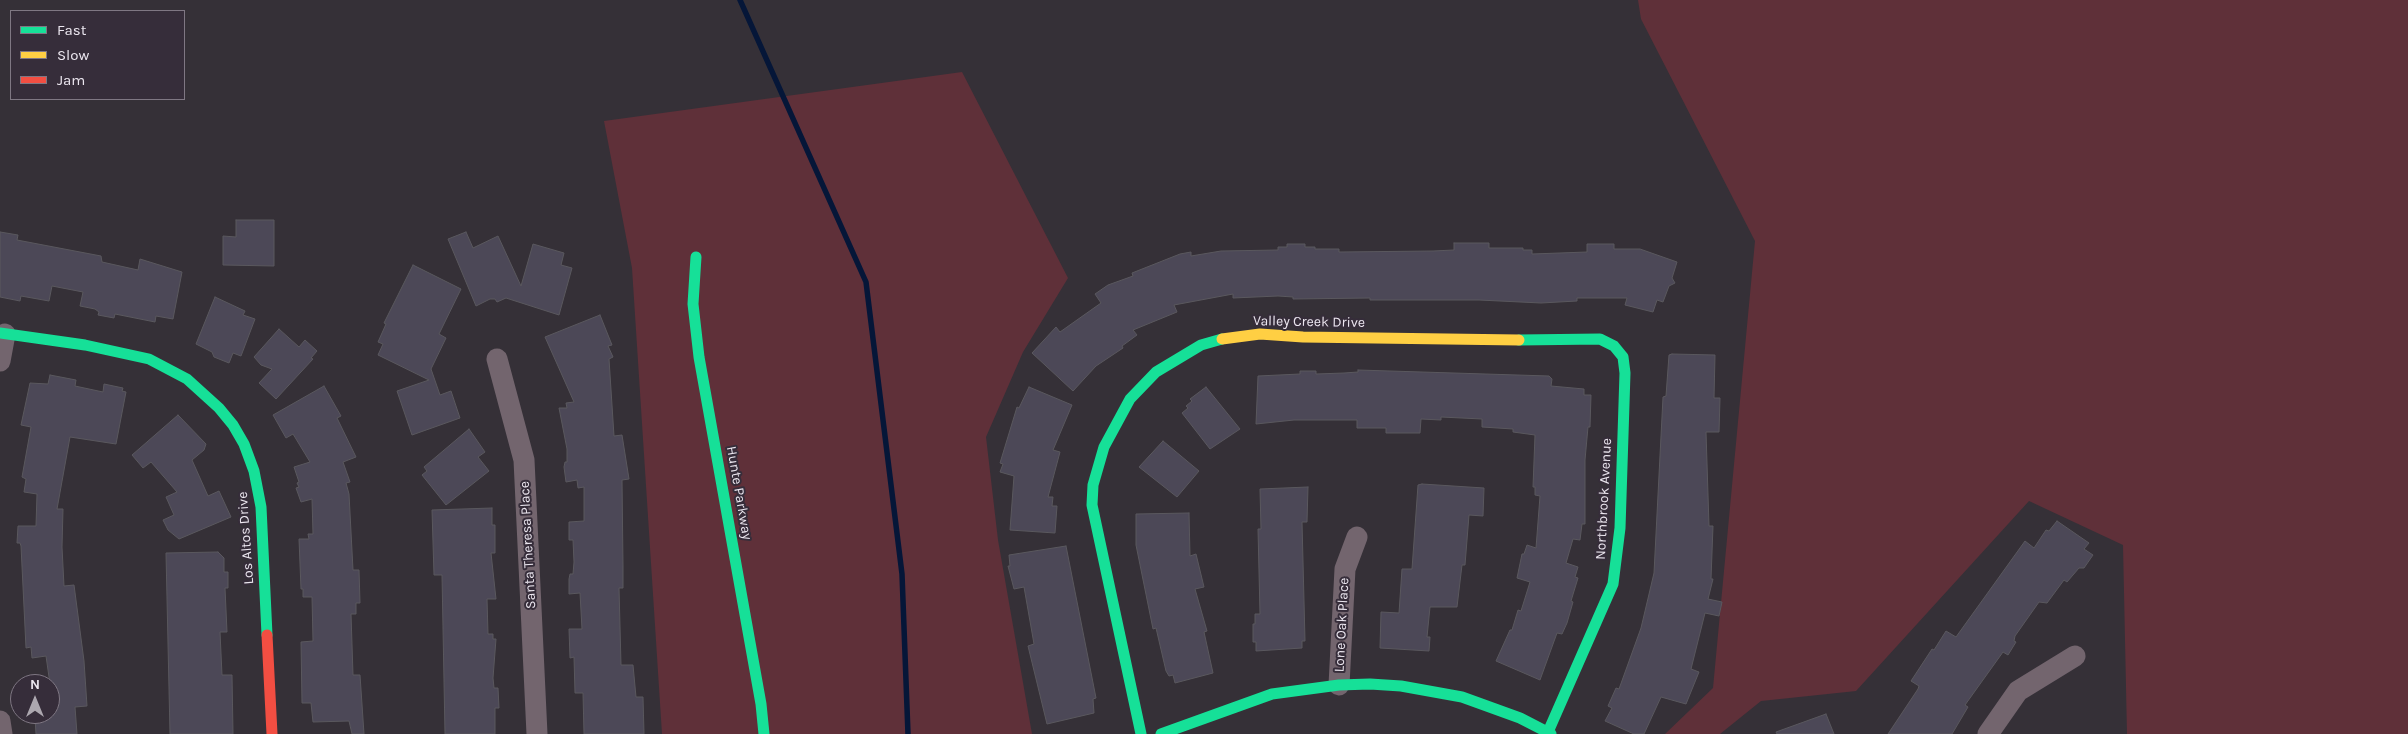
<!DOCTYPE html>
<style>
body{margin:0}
#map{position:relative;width:2408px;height:734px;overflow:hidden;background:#353037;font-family:Karla,sans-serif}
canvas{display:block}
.legend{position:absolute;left:10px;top:10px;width:175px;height:90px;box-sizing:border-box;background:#362d3a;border:1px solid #7f7783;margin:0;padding:6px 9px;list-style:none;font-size:15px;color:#ece7f0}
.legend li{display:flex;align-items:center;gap:10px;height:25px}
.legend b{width:25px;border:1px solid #7f7783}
.north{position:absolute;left:10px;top:674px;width:50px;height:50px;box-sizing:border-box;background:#362d3a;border:1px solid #7f7783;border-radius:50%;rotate:0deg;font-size:14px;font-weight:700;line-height:20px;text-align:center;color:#ece7f0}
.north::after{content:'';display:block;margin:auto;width:18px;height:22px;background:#aca7af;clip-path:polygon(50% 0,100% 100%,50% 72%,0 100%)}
</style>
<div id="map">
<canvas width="2408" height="734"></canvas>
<ul class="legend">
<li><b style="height:6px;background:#16e098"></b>Fast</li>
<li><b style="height:6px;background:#ffcf43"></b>Slow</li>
<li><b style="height:6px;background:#f24e42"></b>Jam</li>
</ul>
<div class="north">N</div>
</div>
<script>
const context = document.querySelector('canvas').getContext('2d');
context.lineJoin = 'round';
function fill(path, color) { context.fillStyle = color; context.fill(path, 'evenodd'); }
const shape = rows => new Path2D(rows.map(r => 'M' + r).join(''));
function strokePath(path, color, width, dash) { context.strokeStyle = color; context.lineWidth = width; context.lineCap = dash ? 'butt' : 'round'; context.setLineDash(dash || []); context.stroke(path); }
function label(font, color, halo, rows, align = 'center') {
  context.font = font + ' Karla,sans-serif'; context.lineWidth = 4; context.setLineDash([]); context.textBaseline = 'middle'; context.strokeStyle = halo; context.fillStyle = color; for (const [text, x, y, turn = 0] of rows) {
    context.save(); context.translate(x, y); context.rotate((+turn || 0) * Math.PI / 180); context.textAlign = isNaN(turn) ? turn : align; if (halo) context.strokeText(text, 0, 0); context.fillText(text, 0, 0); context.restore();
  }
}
fill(shape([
 [1638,0,2408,0,2408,734,2127,734,2123,545,2029,501,1856,691,1761,701,1720,734,1665,734,1713,688,1755,241,1641,19],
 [962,72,1068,278,1023,352,986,437,998,540,1032,734,662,734,632,268,604,121]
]), '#5f3039');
strokePath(shape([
 [740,0,866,282,902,574,908,734]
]), '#051638', 5.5);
const building = shape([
 [236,220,274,220,274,266,223,265,223,236,236,237,236,220],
 [0,232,18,235,17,240,101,256,102,262,138,270,140,259,182,272,173,319,156,316,155,322,115,314,114,318,98,315,99,312,95,309,80,306,83,292,52,286,49,301,21,296,20,301,0,297,0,232],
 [466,232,473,248,498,236,521,286,533,244,564,253,561,265,572,268,559,315,506,298,497,302,495,299,490,299,476,306,448,239,466,232],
 [1454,243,1489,243,1489,248,1523,248,1523,250,1532,250,1532,254,1587,252,1587,244,1614,244,1614,249,1640,249,1677,262,1672,278,1675,283,1669,286,1663,302,1657,300,1653,312,1625,305,1627,298,1577,298,1577,301,1541,303,1479,300,1370,300,1370,298,1293,299,1293,297,1278,296,1233,298,1233,294,1174,305,1177,312,1133,330,1137,335,1122,346,1123,348,1096,366,1073,391,1032,353,1056,327,1060,332,1101,303,1095,294,1108,285,1133,276,1132,273,1180,254,1191,252,1191,256,1221,251,1278,250,1278,247,1287,247,1287,244,1305,244,1305,247,1315,247,1315,249,1339,249,1339,252,1433,251,1454,250,1454,243],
 [413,265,461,289,439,334,446,338,431,369,440,395,451,391,460,418,412,435,397,391,429,380,378,355,383,344,378,342,386,324,384,323,413,265],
 [215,297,245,311,243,315,255,319,241,356,233,353,229,363,214,357,212,352,196,344,215,297],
 [600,315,612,345,608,346,613,357,609,359,614,436,622,435,629,479,622,480,623,566,623,588,619,588,621,665,633,665,636,697,643,697,644,734,584,734,583,693,575,693,574,657,570,658,569,629,582,629,580,593,569,594,569,579,570,574,573,574,574,562,573,540,569,540,569,522,584,521,584,487,578,488,577,480,566,482,564,467,565,462,567,462,567,449,559,408,567,408,566,403,574,402,545,337,600,315],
 [279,329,299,347,305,340,317,351,311,358,313,359,276,399,259,383,272,369,261,365,254,357,279,329],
 [1672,354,1715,355,1714,398,1720,398,1719,432,1706,432,1709,526,1713,526,1711,579,1713,579,1708,599,1722,602,1719,616,1705,613,1691,669,1699,672,1686,704,1661,697,1644,734,1634,734,1605,721,1612,708,1608,706,1616,688,1619,689,1641,628,1654,573,1663,397,1666,396,1669,355,1672,354],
 [1358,370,1549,376,1552,379,1551,386,1584,389,1584,395,1591,395,1590,427,1588,427,1585,460,1585,524,1582,524,1580,540,1573,539,1566,563,1578,567,1575,577,1578,578,1571,601,1573,602,1567,623,1562,634,1557,633,1540,680,1496,661,1510,630,1512,630,1518,610,1521,611,1530,582,1517,578,1522,554,1524,554,1527,545,1536,548,1540,496,1535,495,1535,487,1533,487,1535,435,1513,432,1513,429,1482,427,1482,419,1441,417,1441,420,1421,419,1420,433,1386,433,1386,428,1357,428,1357,420,1294,420,1256,424,1258,376,1300,374,1300,371,1316,371,1316,374,1344,373,1358,372,1358,370],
 [50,375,76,380,75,386,103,392,104,384,123,388,122,391,126,392,116,444,70,437,57,509,63,509,62,547,64,586,74,585,84,661,87,706,75,707,77,734,36,734,35,718,50,717,50,684,46,656,32,658,31,647,26,648,21,546,20,543,17,543,18,526,36,526,37,494,24,492,26,479,22,477,31,427,21,425,30,383,48,384,50,375],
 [324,386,341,416,337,418,356,457,343,462,350,482,346,483,349,494,353,570,359,570,360,603,356,603,356,614,351,614,353,675,360,675,364,734,352,734,349,721,313,722,311,703,302,703,301,642,313,641,312,597,303,597,303,589,301,589,299,539,309,539,308,534,313,534,312,499,301,502,296,488,299,487,297,483,299,482,294,467,310,462,293,434,286,438,273,415,324,386],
 [1029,387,1072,405,1053,450,1060,452,1048,497,1053,497,1052,506,1057,506,1055,533,1010,530,1014,476,1000,472,1003,464,1000,463,1017,407,1019,408,1029,387],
 [1206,387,1240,429,1210,449,1182,413,1188,408,1186,406,1192,401,1190,399,1206,387],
 [178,415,206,444,204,450,192,460,208,496,219,491,231,517,179,539,168,530,163,520,174,515,166,497,177,492,151,462,143,468,132,455,178,415],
 [469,429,485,452,478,457,489,471,446,505,422,475,427,471,424,467,469,429],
 [1163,441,1199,471,1177,497,1139,467,1163,441],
 [1422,484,1484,488,1483,516,1469,515,1465,565,1462,565,1457,607,1430,607,1427,637,1430,637,1429,651,1380,648,1381,612,1399,613,1402,569,1412,569,1418,485,1422,484],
 [1308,487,1307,522,1302,522,1305,641,1302,641,1302,648,1256,651,1256,642,1253,642,1253,624,1255,624,1255,614,1260,614,1258,529,1261,529,1260,489,1308,487],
 [492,508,492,525,495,525,495,553,491,553,496,599,487,599,488,634,493,634,493,639,496,639,493,678,494,688,498,688,499,708,495,708,495,734,445,734,442,575,434,575,432,510,492,508],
 [1189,513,1190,556,1196,554,1204,587,1195,589,1207,631,1204,632,1213,673,1175,683,1173,675,1169,676,1166,671,1156,628,1153,629,1136,545,1136,514,1189,513],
 [2057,521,2089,543,2084,549,2093,555,2084,568,2079,568,2067,582,2064,580,2047,603,2039,602,2015,636,2014,641,2016,642,2008,655,2003,652,1965,705,1968,707,1952,734,1888,734,1918,689,1919,686,1911,681,1932,649,1934,650,1946,631,1956,637,2025,541,2034,548,2046,530,2049,531,2057,521],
 [1066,546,1096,698,1093,699,1094,713,1047,724,1028,646,1034,644,1024,587,1014,589,1008,566,1010,566,1009,555,1066,546],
 [218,552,224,558,224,572,228,572,228,588,225,588,227,632,220,632,222,675,232,675,233,734,170,734,166,553,218,552],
 [1826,714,1834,734,1777,734,1776,732,1826,714]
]);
fill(building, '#4c4857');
strokePath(building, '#5a585e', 1);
strokePath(shape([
 [497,359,524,460,537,734],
 [0,361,5,334],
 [1339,685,1345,569,1357,537],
 [0,721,2,734],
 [1988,734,2018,691,2075,656]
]), '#73656e', 21);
strokePath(shape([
 [696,257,693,304,699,357,761,704,764,734],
 [0,333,85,345,149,359,187,379,219,408,233,425,244,444,254,471,261,507,267,635],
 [1519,340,1600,339,1614,346,1623,357,1625,373,1620,528,1613,584,1548,732],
 [1141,734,1092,505,1093,485,1104,447,1130,399,1156,372,1201,345,1222,339],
 [1161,734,1272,694,1339,685,1370,684,1401,686,1462,697,1520,718,1551,734]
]), '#16e098', 11);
strokePath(shape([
 [1222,339,1260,334,1303,337,1519,340]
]), '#ffcf43', 11);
strokePath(shape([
 [267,635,272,734]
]), '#f24e42', 11);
label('14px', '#ece7f0', '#362d3a', [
 ["Valley Creek Drive",1309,322,1],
 ["Hunte Parkway",739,493,80],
 ["Northbrook Avenue",1604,499,-87],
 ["Los Altos Drive",246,538,-94],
 ["Santa Theresa Place",528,545,-93],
 ["Lone Oak Place",1342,625,-87]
]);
</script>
